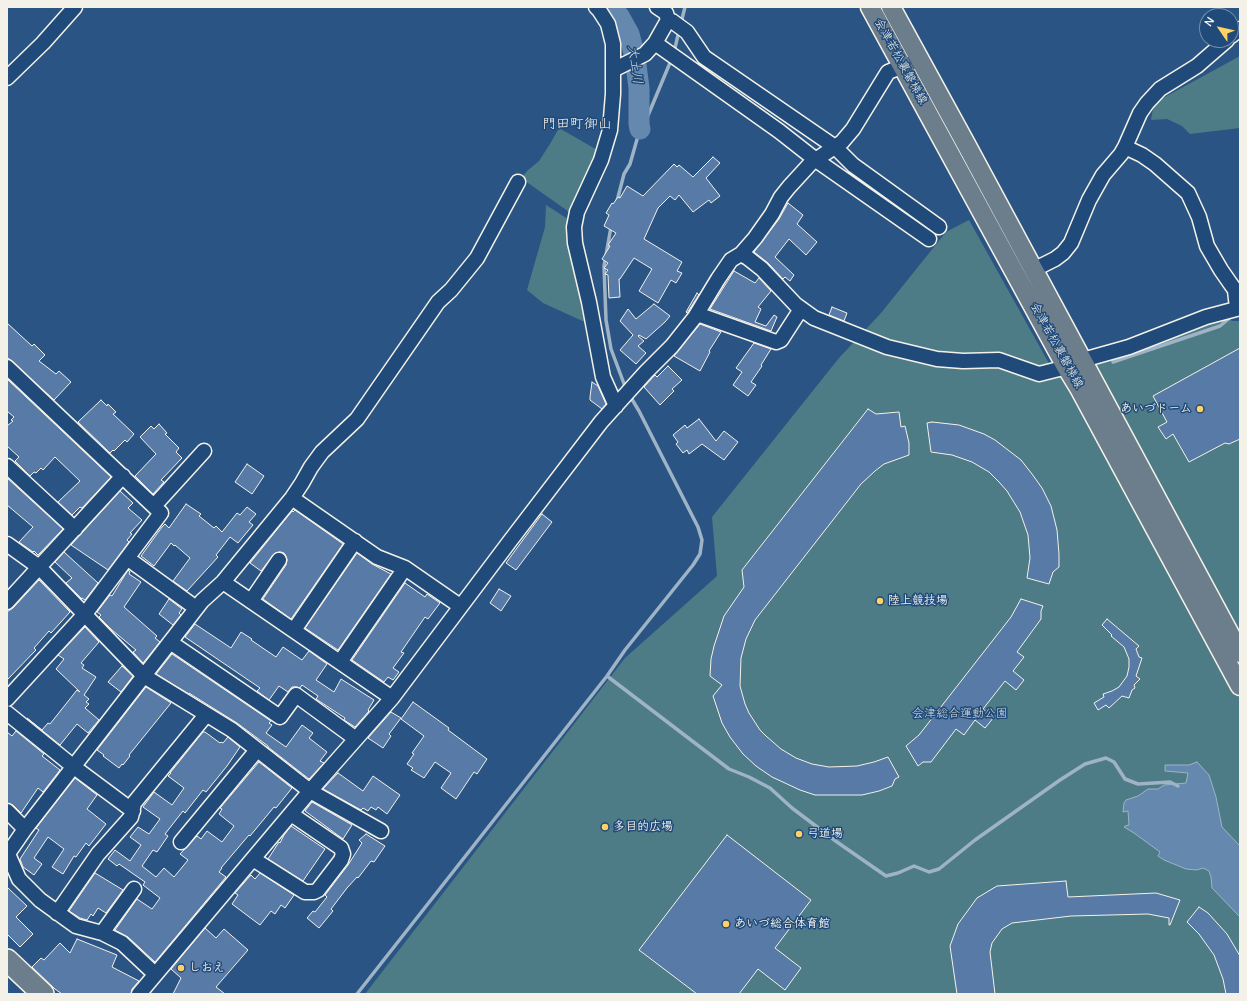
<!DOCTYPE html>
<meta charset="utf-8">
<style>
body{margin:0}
#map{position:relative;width:1247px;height:1001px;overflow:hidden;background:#2a5483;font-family:"Architects Daughter",sans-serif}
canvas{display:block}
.frame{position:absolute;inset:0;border:8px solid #f4f1e8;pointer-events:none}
.north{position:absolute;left:1199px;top:8px;width:40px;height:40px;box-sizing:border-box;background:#1f4a7a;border:1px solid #748da6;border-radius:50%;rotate:304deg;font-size:11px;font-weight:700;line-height:16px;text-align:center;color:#f4f1e8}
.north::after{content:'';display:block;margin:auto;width:14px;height:18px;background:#ffd166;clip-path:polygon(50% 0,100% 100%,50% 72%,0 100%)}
</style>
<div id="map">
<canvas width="1247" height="1001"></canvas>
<div class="frame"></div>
<div class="north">N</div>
</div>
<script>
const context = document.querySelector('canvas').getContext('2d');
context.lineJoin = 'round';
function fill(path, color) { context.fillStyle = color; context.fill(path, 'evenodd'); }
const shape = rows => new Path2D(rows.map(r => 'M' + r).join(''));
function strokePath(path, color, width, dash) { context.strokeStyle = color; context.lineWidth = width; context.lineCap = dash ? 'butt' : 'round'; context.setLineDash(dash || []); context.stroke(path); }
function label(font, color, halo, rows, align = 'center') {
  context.font = font + ' "Architects Daughter","Klee One",sans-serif'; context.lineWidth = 3; context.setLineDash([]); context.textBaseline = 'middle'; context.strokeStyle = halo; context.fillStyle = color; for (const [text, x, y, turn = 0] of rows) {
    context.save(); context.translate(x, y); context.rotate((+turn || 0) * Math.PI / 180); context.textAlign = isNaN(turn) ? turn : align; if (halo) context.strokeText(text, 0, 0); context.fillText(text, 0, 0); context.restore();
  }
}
fill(shape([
 [1240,56,1240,128,1190,134,1182,126,1167,119,1151,120,1154,103],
 [559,128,599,151,572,214,521,178,527,171,539,161,550,144],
 [546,205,571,221,589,324,543,303,527,290,545,227],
 [969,220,1056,376,1221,317,1233,321,1240,321,1240,994,365,994,625,658,717,576,712,517,839,358,881,313,946,232]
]), '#4d7c86');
const water = shape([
 [1197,762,1209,775,1216,797,1222,827,1240,846,1240,917,1212,888,1211,877,1209,871,1203,868,1197,870,1186,869,1164,860,1158,856,1160,852,1134,833,1124,827,1125,826,1129,825,1128,811,1123,812,1124,803,1126,800,1138,796,1148,789,1158,789,1164,785,1186,783,1188,773,1165,771,1165,765,1189,765,1197,762]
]);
fill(water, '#6589ae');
strokePath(water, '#9eb3c5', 1);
strokePath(shape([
 [681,23,685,7],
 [674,52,679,31],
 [617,201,624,174,630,164,640,129,644,125,672,58],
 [611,227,604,266,606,320,611,349,626,389],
 [1113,362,1220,326,1232,316],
 [607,676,729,769,749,777,770,788,792,808,837,842,886,876,898,873,914,866,929,872,939,869,975,840,1060,780,1085,764,1106,758,1114,762,1125,779,1138,784,1170,782,1178,786],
 [357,994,607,676,625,650,693,565,700,554,702,540,698,527,639,411,630,396]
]), '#9eb3c5', 3.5);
strokePath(shape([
 [609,7,619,16,629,34,635,57,639,88,639,124,640,129]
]), '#6589ae', 21);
const building = shape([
 [713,157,720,163,706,178,720,196,711,203,709,200,693,212,679,195,675,200,670,196,658,208,644,239,682,262,677,271,682,273,676,283,671,280,658,303,639,291,652,269,634,258,620,279,619,279,620,297,609,298,608,275,605,274,608,270,604,268,608,263,602,259,610,246,608,245,616,233,604,226,609,215,606,213,612,203,613,204,618,197,620,198,627,186,643,196,674,164,677,167,679,165,693,177,713,157],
 [788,203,803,215,797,224,817,242,806,255,789,239,775,257,794,275,790,281,785,277,783,279,768,263,754,252,779,219,788,203],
 [734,271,755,283,759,278,771,291,758,307,761,309,755,322,766,326,774,315,777,317,771,331,710,309,734,271],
 [697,293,699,295,687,313,686,312,697,293],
 [654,304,670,316,665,322,646,339,639,335,638,336,644,341,638,346,646,353,636,364,620,350,633,335,620,321,628,309,636,319,654,304],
 [832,307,847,313,844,321,829,315,832,307],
 [7,323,32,346,34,344,45,355,39,361,56,374,59,371,71,382,54,400,7,357,7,323],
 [700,324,721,332,709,351,710,352,700,371,674,356,700,324],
 [754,343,771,349,761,365,762,366,751,382,756,385,748,396,733,385,742,372,736,368,754,343],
 [1240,348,1240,439,1229,444,1225,443,1189,462,1173,434,1166,439,1158,427,1167,422,1153,396,1240,348],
 [668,366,682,380,672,389,674,391,660,405,644,387,655,375,657,377,668,366],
 [8,380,111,477,82,508,80,507,72,515,58,502,80,481,55,457,43,470,41,468,36,473,34,472,30,476,15,461,19,457,7,446,7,426,13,421,11,420,14,417,7,411,7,381,8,380],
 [592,382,598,386,606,404,602,409,590,400,590,397,592,382],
 [101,400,107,406,108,404,116,412,113,414,134,434,127,442,125,440,114,451,113,450,110,453,78,422,101,400],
 [868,409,876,414,899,412,901,427,905,426,909,443,909,455,884,464,875,471,861,484,755,620,746,639,741,658,740,686,745,704,749,713,760,730,766,736,781,749,796,758,812,764,829,767,857,766,874,762,888,757,899,777,895,779,892,786,879,791,862,795,815,795,800,790,772,777,756,766,743,754,730,737,722,723,713,696,722,685,710,676,711,659,714,646,724,616,744,587,742,570,868,409],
 [699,419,716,441,724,431,738,442,724,460,702,444,689,454,687,450,683,453,676,444,678,442,673,435,685,425,687,428,699,419],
 [932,422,959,425,984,434,995,440,1021,460,1032,474,1042,488,1051,506,1057,530,1059,554,1059,567,1053,572,1049,584,1027,578,1030,558,1028,535,1020,512,1007,491,999,482,989,472,972,462,952,455,931,452,927,423,932,422],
 [159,424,167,433,165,434,179,448,176,452,182,458,161,480,164,482,153,494,135,476,156,454,140,437,151,426,154,429,159,424],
 [247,464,264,476,252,494,235,482,247,464],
 [7,478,63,529,38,555,34,551,33,552,19,542,33,527,7,505,7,478],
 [120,491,133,503,128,508,142,520,130,533,132,534,127,540,129,542,108,570,71,545,120,491],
 [186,504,201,514,199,516,214,528,216,526,222,532,237,513,240,515,247,507,256,514,249,522,253,525,238,543,230,537,216,555,218,557,187,591,173,581,190,558,175,545,174,546,171,543,154,566,141,556,162,527,165,524,169,528,186,504],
 [295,510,343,544,291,619,263,599,286,565,287,560,286,556,284,553,280,552,275,553,261,571,250,563,292,511,293,512,295,510],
 [542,514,552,522,516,570,506,563,542,514],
 [64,552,98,583,85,600,82,598,82,599,66,583,72,578,55,562,64,552],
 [357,553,372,564,391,574,338,650,305,628,357,553],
 [128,570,130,572,129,574,141,582,124,607,157,636,155,638,160,642,143,663,133,652,136,650,112,630,99,617,101,615,97,612,110,595,112,596,128,570],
 [39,580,70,612,51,633,49,631,34,648,36,650,7,680,7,612,13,608,39,580],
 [405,583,425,597,427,594,440,603,428,619,425,617,401,652,404,653,393,668,399,672,393,680,388,677,384,682,352,660,405,583],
 [499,589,511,596,501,611,490,603,499,589],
 [169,599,182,609,179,613,181,615,173,625,159,614,169,599],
 [1021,599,1043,606,1041,611,1041,619,1017,652,1024,657,1013,671,1024,680,1016,690,1005,681,983,709,994,717,985,728,975,720,964,735,956,729,931,762,923,762,918,766,906,746,919,735,1011,617,1021,599],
 [1107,619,1139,646,1136,649,1139,657,1142,658,1136,676,1140,679,1134,685,1135,688,1132,690,1129,698,1122,696,1109,708,1106,705,1098,710,1094,703,1104,697,1103,694,1112,691,1119,687,1127,676,1129,667,1129,659,1124,647,1111,636,1112,635,1102,625,1107,619],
 [195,624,231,648,241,632,252,639,251,640,276,657,283,647,302,660,309,651,327,664,316,680,334,692,341,679,374,700,368,710,369,711,355,727,344,720,345,718,316,699,318,696,302,685,300,688,297,687,292,687,288,692,279,686,269,700,257,691,260,688,185,637,195,624],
 [85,627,99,642,81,663,84,665,82,668,96,677,84,695,89,699,86,702,89,704,85,708,99,720,88,733,77,724,60,745,27,718,42,730,48,723,50,724,77,690,80,692,56,669,64,659,58,655,85,627],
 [172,654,271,721,269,723,272,725,266,733,286,747,302,725,313,733,309,738,327,752,320,761,324,763,309,779,268,747,268,746,237,723,189,693,189,694,156,674,172,654],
 [122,666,133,676,121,692,108,682,122,666],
 [146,687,171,703,129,755,130,756,123,765,122,764,119,768,103,756,104,755,97,750,146,687],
 [413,702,449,728,448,730,487,759,477,774,474,772,456,799,441,788,451,773,435,762,424,778,411,770,413,768,407,764,414,754,412,753,424,736,401,719,413,702],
 [391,712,401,718,389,734,391,736,383,748,368,738,391,712],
 [16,731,44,754,42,756,60,770,43,792,38,788,21,813,13,805,7,803,7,732,12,736,16,731],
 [203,732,205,732,220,743,221,742,223,743,228,737,240,747,227,766,206,792,203,790,185,813,183,811,165,834,168,836,157,852,153,850,142,866,156,877,164,868,174,877,188,860,180,854,197,836,201,839,207,831,222,842,234,826,219,814,222,809,220,808,259,762,292,788,276,808,274,807,250,836,249,835,221,868,222,868,219,872,226,877,155,962,128,937,115,930,137,899,152,909,160,898,143,885,145,882,119,864,117,866,108,859,115,850,130,861,141,845,130,837,138,827,149,834,160,819,143,807,154,792,172,805,184,788,168,776,171,773,170,773,203,732],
 [338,773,363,791,373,776,400,795,387,814,378,807,376,810,371,807,368,811,363,808,361,810,323,789,338,773],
 [75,778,97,795,87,809,106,824,89,846,86,843,76,857,74,856,63,874,52,867,64,849,48,837,34,858,42,864,34,875,23,867,20,859,39,830,36,828,75,778],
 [312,802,352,825,343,839,305,811,312,802],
 [291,826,325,849,303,881,268,859,279,842,280,843,284,835,291,826],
 [366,834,385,846,374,862,371,861,358,878,357,877,347,888,331,909,333,911,319,928,307,918,313,911,315,912,327,897,325,895,348,865,362,843,359,840,366,834],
 [727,835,811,900,775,948,801,968,785,990,758,969,739,994,697,994,639,950,727,835],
 [95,873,123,890,106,913,98,908,93,916,91,914,87,920,80,918,69,911,95,873],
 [260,873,294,895,285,908,281,905,275,914,271,911,260,925,232,904,238,895,235,893,251,875,255,879,260,873],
 [1066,881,1068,897,1156,893,1180,900,1170,925,1169,925,1169,918,1148,914,1071,916,1012,923,1002,929,992,943,990,952,995,994,957,994,950,946,958,924,977,898,997,886,1066,881],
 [7,887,27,906,16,917,33,934,20,947,7,934,7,887],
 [1199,907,1208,913,1227,934,1240,956,1240,994,1226,994,1223,979,1214,955,1199,934,1187,922,1199,907],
 [205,928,216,938,224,929,248,950,216,987,225,994,173,994,181,978,171,969,205,928],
 [77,939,117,955,112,967,139,981,132,989,131,994,62,994,55,989,32,967,41,958,44,960,60,943,70,953,77,939]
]);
fill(building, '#587aa7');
strokePath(building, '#f4f1e8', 1);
const minor = shape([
 [596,7,599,10,608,24,613,44,613,94,610,130,601,160,577,212,574,227,575,243,589,302,603,377,616,406],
 [668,20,672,21,687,32,704,57,835,147,853,165,939,227],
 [1231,36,1240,29],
 [655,43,779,131,816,160,929,239],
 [613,70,645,54,655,43,668,20,666,13,657,7],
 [7,78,43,43,75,7],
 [1125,147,1142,155,1155,164,1188,193,1199,217,1207,246,1221,270,1230,283,1235,290,1237,308],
 [741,254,755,238,772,214,781,197,789,187,811,163,842,142,853,129,888,72,911,63],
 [1033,270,1055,259,1063,253,1071,243,1089,200,1103,175,1121,154,1125,147,1140,113,1147,103,1160,89,1197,66,1227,40],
 [697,314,776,342,781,340,801,309],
 [7,367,161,513,85,614,7,699],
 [7,466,75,529],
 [292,498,377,557,405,568,460,606],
 [154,506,204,451],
 [7,544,39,567,144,676,232,730,310,791,381,831],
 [127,558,196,608],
 [223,582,392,698],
 [251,601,279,560],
 [7,602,123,476],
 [294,630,355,541],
 [170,642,280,717,296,695,356,739],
 [340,662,405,568],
 [7,713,74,767,133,811],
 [7,811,25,829],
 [181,842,257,750],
 [8,854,19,879,40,900,76,926,102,933,122,943,155,974],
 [7,855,25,829,202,601,223,582,292,498,302,483,311,467,322,452,357,419,438,302,451,290,477,258,518,182],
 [253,859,305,892,314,892,318,890,341,860,343,854,341,848,291,814],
 [57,913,98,854,131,817,134,803,206,715],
 [102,933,134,889],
 [139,994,310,791,392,698,510,541,601,422,646,372,672,346,695,317,718,279,731,260,741,254,748,258,762,269,796,305,814,318,887,347,937,359,963,361,999,360,1039,374,1059,369,1065,365,1129,347,1206,317,1240,308]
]);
const major = shape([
 [870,7,1065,365,1079,388,1240,686],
 [891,7,966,144,1240,653]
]);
const highway = shape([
 [7,960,43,994]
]);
strokePath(minor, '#f4f1e8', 17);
strokePath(major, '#f4f1e8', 21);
strokePath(highway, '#f4f1e8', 24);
strokePath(minor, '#1f4a7a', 14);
strokePath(major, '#6c7d8b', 18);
strokePath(highway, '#6c7d8b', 21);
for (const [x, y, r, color] of [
 [1200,409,4,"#ffd166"],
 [880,601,4,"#ffd166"],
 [605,827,4,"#ffd166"],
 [799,834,4,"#ffd166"],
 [726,924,4,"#ffd166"],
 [181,968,4,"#ffd166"]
]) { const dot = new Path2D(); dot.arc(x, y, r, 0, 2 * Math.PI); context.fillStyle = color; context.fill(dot); strokePath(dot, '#1f4a7a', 1.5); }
label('12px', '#f4f1e8', '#1f4a7a', [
 ["会津若松裏磐梯線",900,62,61],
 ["会津若松裏磐梯線",1056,346,61]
]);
label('bold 12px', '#f4f1e8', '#1f4a7a', [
 ["あいづドーム",1192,409,"right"],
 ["陸上競技場",888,601],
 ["多目的広場",613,827],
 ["弓道場",807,834],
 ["あいづ総合体育館",734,924],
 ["しおえ",189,968]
], 'left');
label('12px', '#dbdfd9', '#1f4a7a', [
 ["会津総合運動公園",960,714]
]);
label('italic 13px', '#d7dcdc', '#1f4a7a', [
 ["大土川",634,65,82]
]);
label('14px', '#f4f1e8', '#1f4a7a', [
 ["門田町御山",577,125]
]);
</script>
